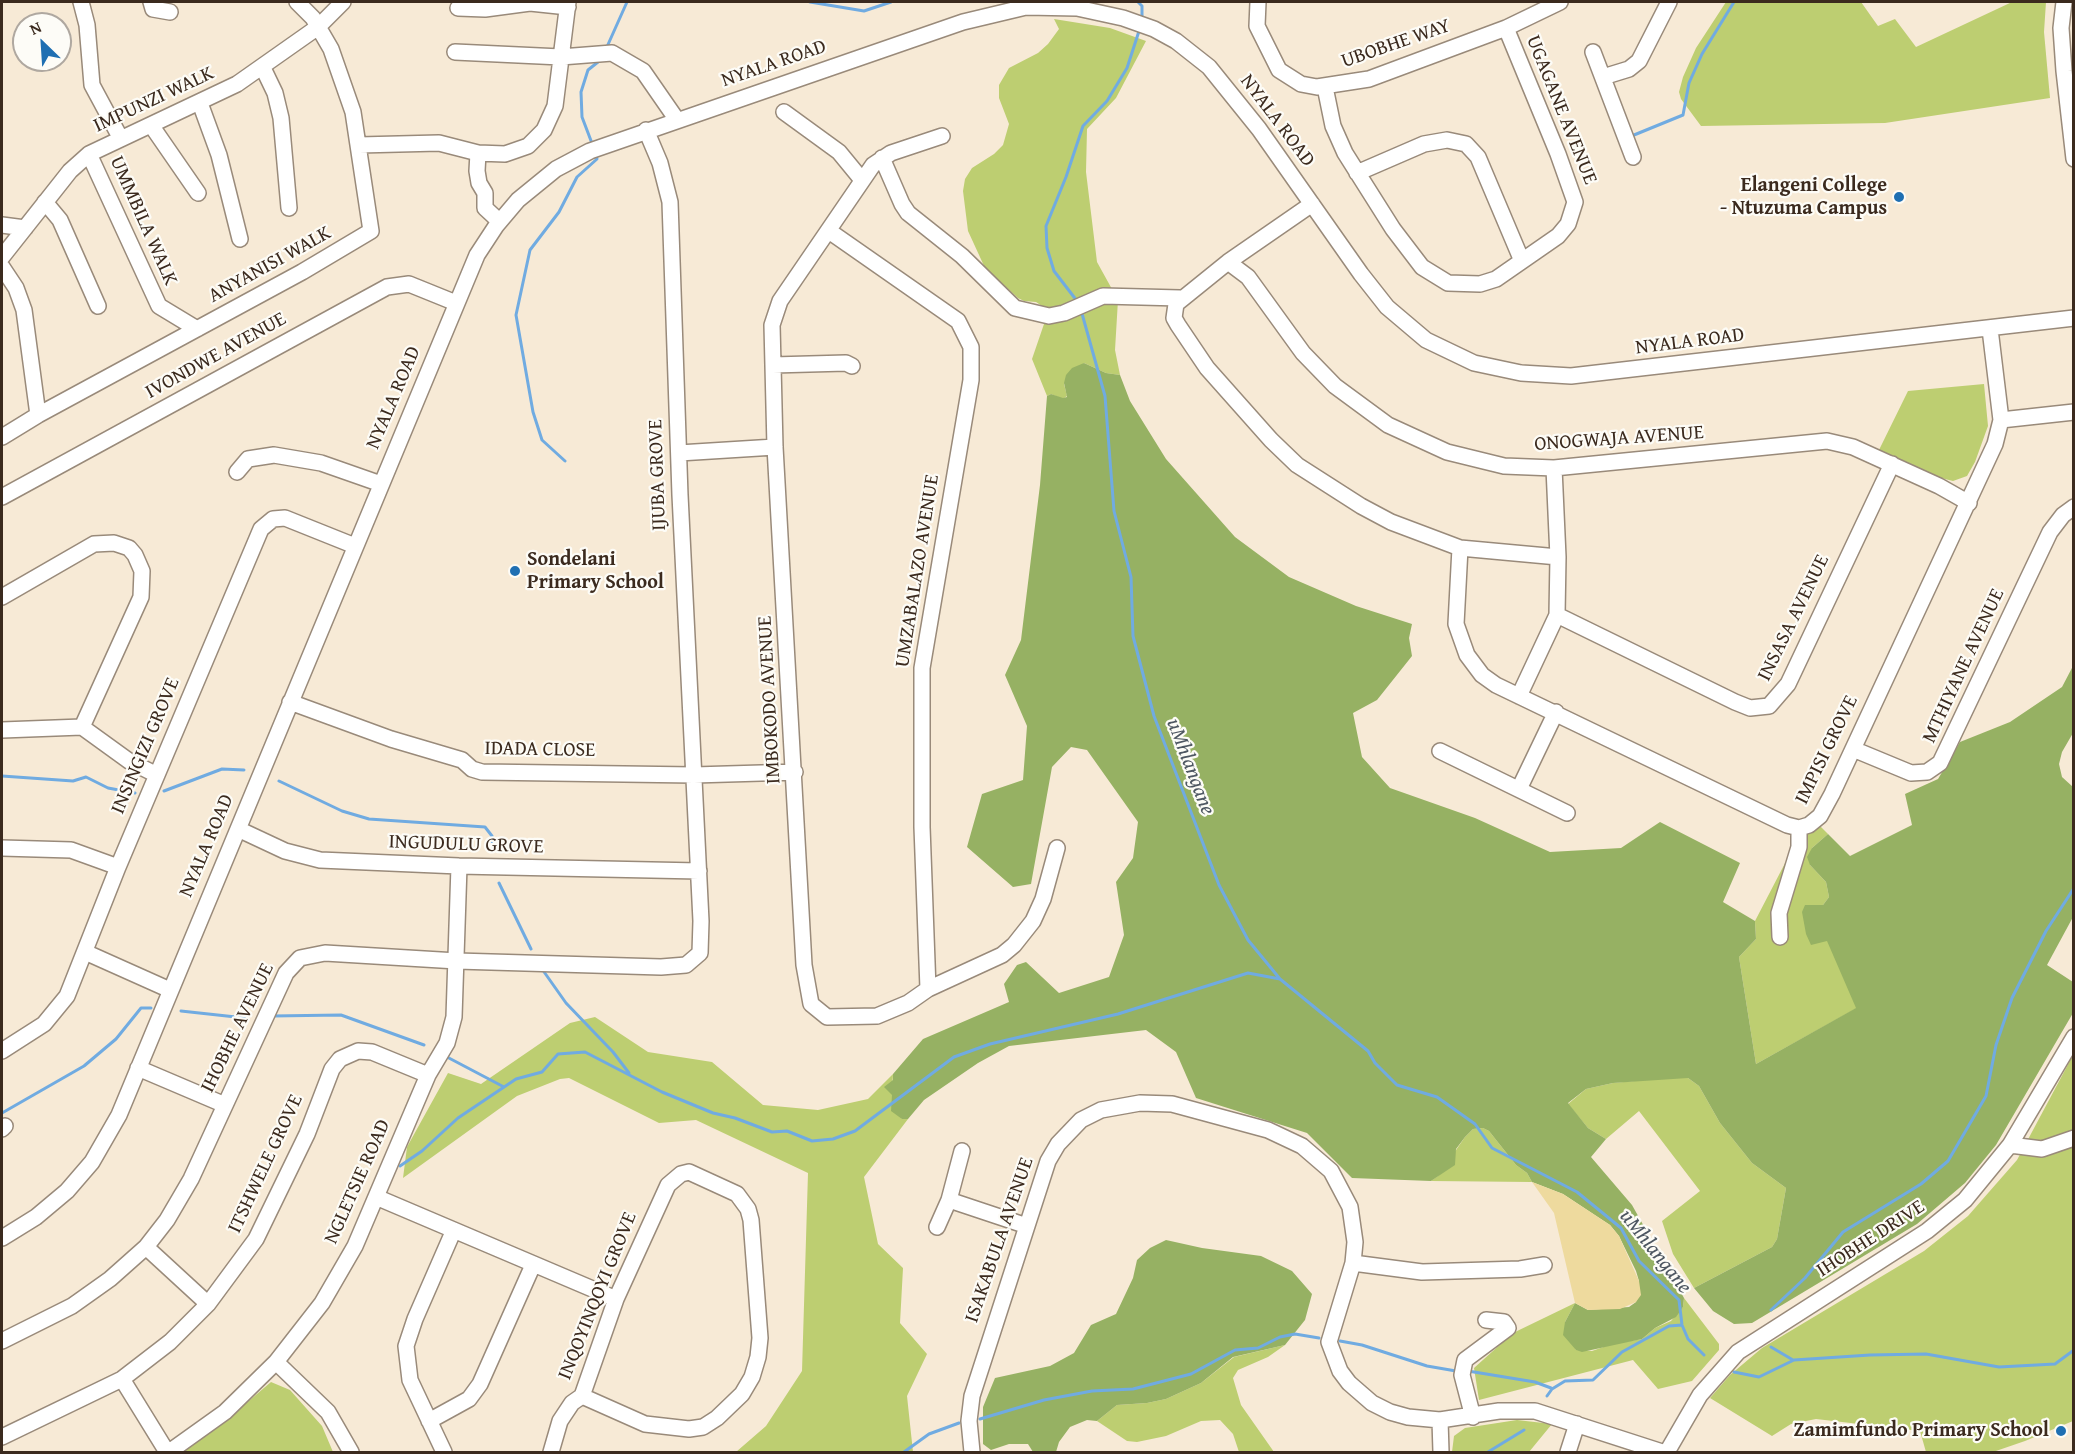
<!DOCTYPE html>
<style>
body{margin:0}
#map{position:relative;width:2075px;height:1454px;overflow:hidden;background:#f7ead6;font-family:"Gentium Book Plus",serif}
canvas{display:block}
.frame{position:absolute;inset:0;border:3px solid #3b2a1e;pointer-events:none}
.north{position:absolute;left:12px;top:12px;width:60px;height:60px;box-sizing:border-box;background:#fdfcf7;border:2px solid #afa8a0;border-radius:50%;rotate:335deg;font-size:16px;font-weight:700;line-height:24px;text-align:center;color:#3b2a1e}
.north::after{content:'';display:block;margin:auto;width:21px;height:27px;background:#1f6fb2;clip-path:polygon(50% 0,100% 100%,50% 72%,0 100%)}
</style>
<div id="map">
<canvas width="2075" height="1454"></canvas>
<div class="frame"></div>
<div class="north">N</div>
</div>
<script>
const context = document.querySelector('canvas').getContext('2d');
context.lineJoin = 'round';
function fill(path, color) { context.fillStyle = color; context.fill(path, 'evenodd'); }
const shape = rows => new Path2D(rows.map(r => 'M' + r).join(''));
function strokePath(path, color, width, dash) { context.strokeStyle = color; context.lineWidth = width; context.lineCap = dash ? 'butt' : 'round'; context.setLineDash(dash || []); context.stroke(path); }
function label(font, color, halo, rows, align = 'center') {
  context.font = font + ' "Gentium Book Plus",serif'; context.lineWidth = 4.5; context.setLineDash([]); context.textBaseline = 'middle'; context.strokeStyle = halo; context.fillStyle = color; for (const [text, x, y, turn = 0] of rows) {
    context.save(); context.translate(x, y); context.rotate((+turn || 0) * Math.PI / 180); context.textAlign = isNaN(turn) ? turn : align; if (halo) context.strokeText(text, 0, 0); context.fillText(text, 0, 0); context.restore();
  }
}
fill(shape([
 [1726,2,1861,2,1878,26,1895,19,1916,47,2012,2,2046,2,2044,32,2050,98,1885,123,1701,126,1681,99,1679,92,1683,77,1696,48],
 [1054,19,1110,28,1146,41,1116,98,1087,129,1086,172,1097,262,1118,300,1115,350,1120,375,1106,373,1084,363,1064,384,1067,396,1063,399,1051,394,1047,396,1032,359,1044,324,1042,306,1036,302,1024,301,1018,298,985,268,968,231,963,191,965,179,972,168,994,154,1003,145,1009,124,999,98,999,85,1009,68,1038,53,1048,44,1059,29],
 [1984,384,1988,426,1975,462,1967,476,1953,481,1933,476,1879,450,1908,391],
 [1820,826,1828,834,1812,848,1810,865,1826,882,1829,897,1823,905,1815,907,1857,1008,1756,1064,1739,957,1756,939,1755,921,1796,842],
 [595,1017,648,1052,712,1062,763,1105,818,1110,868,1099,893,1074,892,1095,902,1119,908,1119,864,1177,878,1244,903,1268,900,1323,927,1354,907,1396,913,1452,736,1452,766,1426,802,1371,808,1173,696,1120,659,1123,569,1078,560,1079,517,1096,403,1178,407,1147,448,1073,481,1084,570,1023],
 [2072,1057,2073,1421,2025,1441,1993,1452,1926,1452,1920,1431,1816,1419,1791,1424,1772,1436,1710,1398,1730,1375,1762,1348,1924,1251,1968,1216,2017,1160],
 [1667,1078,1688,1078,1699,1086,1720,1123,1752,1163,1786,1188,1777,1239,1772,1247,1694,1288,1673,1254,1662,1221,1700,1191,1639,1111,1606,1139,1588,1128,1568,1104,1586,1089,1613,1083],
 [1483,1128,1489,1131,1516,1165,1527,1173,1532,1182,1431,1181,1438,1176,1465,1137,1473,1129],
 [1684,1298,1719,1344,1719,1350,1692,1381,1658,1389,1633,1360,1479,1400,1474,1368,1513,1333,1575,1303,1565,1322,1576,1350,1592,1351,1612,1344,1642,1339,1655,1328,1671,1321,1683,1307],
 [1285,1345,1268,1357,1238,1370,1233,1378,1241,1405,1274,1452,1239,1452,1233,1434,1220,1420,1201,1421,1166,1436,1137,1442,1127,1441,1097,1421,1117,1405,1147,1403,1166,1399,1201,1383,1234,1357],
 [271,1382,290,1390,322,1426,333,1452,181,1452,217,1428],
 [1517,1420,1552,1424,1529,1452,1452,1452,1454,1436,1465,1428]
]), '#bdce71');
fill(shape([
 [1084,363,1106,373,1120,375,1130,401,1166,459,1235,537,1289,577,1356,606,1412,624,1409,638,1412,656,1377,700,1353,713,1362,757,1390,788,1475,818,1550,852,1621,848,1660,822,1740,863,1723,902,1755,921,1756,939,1739,957,1756,1064,1856,1008,1827,941,1811,945,1806,934,1802,912,1805,905,1823,905,1829,897,1826,882,1810,865,1807,857,1812,848,1828,834,1850,856,1912,825,1905,794,1938,779,1960,742,2010,722,2062,687,2073,666,2073,733,2062,752,2059,764,2062,777,2073,787,2073,917,2047,965,2073,982,2073,1013,1996,1145,1965,1183,1917,1224,1752,1323,1734,1324,1713,1311,1694,1288,1772,1247,1777,1239,1786,1188,1752,1163,1720,1123,1699,1086,1688,1078,1613,1083,1586,1089,1568,1103,1588,1128,1606,1139,1591,1157,1632,1205,1684,1298,1683,1307,1676,1317,1655,1328,1642,1339,1582,1352,1576,1350,1563,1335,1565,1322,1575,1303,1588,1310,1629,1307,1636,1302,1639,1281,1636,1271,1619,1236,1610,1225,1563,1194,1532,1182,1527,1173,1516,1165,1489,1131,1483,1128,1473,1129,1465,1137,1456,1149,1455,1165,1431,1181,1352,1178,1307,1133,1196,1098,1176,1052,1146,1030,1009,1046,978,1063,924,1100,908,1119,902,1119,891,1111,892,1095,884,1087,893,1080,893,1074,923,1039,1009,1002,1004,984,1017,965,1026,962,1059,993,1109,977,1124,935,1116,882,1133,858,1138,822,1087,750,1071,747,1052,767,1031,884,1013,887,967,847,982,794,1023,780,1027,726,1005,675,1021,640,1040,485,1047,396,1051,394,1063,398,1067,397,1064,383,1066,375,1072,368],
 [1166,1240,1202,1248,1261,1256,1292,1271,1312,1294,1305,1320,1285,1345,1233,1357,1201,1383,1166,1399,1147,1403,1117,1405,1097,1421,1087,1420,1070,1427,1059,1442,1056,1452,1033,1452,1028,1444,1009,1444,991,1450,983,1444,983,1407,995,1378,1050,1366,1074,1353,1091,1325,1116,1314,1133,1278,1137,1260,1150,1248]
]), '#96b163');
fill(shape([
 [1532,1182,1563,1194,1610,1225,1619,1236,1639,1281,1641,1295,1636,1302,1620,1309,1588,1310,1575,1303,1554,1213]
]), '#eeda9e');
strokePath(shape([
 [810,2,864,11,891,2],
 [1138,2,1142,6,1142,19],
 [606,49,627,2],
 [1634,135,1683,115,1689,83,1702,54,1734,2],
 [593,146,582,117,581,92,588,70,603,58],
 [1077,301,1054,271,1047,248,1046,226,1066,177,1083,126,1107,101,1127,68,1140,28],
 [1081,310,1105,396,1114,511,1131,577,1133,636,1154,716,1219,885,1248,940,1280,979,1368,1051,1375,1063,1397,1085,1437,1097,1475,1124,1492,1148,1577,1192,1621,1228,1639,1261,1679,1300,1682,1325,1688,1339,1704,1355],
 [565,461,542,440,533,412,516,315,530,250,559,212,577,177,597,159,596,155],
 [2,776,73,781,86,777,108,788,135,793],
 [279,781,342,811,369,819,485,827,492,836,492,847],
 [164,791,222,769,244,770],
 [499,883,531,949],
 [542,969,566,1003,613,1052,629,1073],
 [181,1011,245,1018],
 [272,1016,341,1015,424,1045],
 [447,1057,504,1087],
 [2,1113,84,1066,116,1039,141,1008,151,1008],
 [400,1166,422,1151,458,1118,516,1079,542,1072,558,1054,585,1052,662,1092,713,1113,735,1118,772,1132,787,1131,812,1141,833,1139,855,1131,954,1057,990,1044,1118,1014,1248,973,1280,979],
 [1771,1310,1805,1278,1843,1232,1921,1184,1948,1161,1986,1096,1996,1045,2012,998,2046,931,2074,888],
 [1340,1341,1362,1345,1427,1366,1456,1371],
 [1771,1347,1793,1360],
 [1468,1371,1535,1382,1551,1388],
 [1734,1372,1759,1377,1794,1360,1870,1355,1926,1354,1999,1367,2055,1364,2074,1350],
 [1547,1396,1552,1389,1565,1381,1593,1380,1622,1352,1669,1326,1682,1325],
 [980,1419,1044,1400,1092,1391,1133,1389,1191,1374,1235,1350,1258,1348,1280,1337,1295,1334,1319,1338],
 [904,1452,929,1434,959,1423],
 [1488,1452,1524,1430]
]), '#70abe1', 3);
const minor = shape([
 [81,2,87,25,92,85,121,139],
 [151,2,153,9,170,12],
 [1258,2,1257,26,1279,70,1301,84,1317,87,1369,79,1506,28,1560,2],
 [2064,2,2061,28,2064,71,2074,159],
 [458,8,485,9,530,3,568,7],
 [455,52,561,57,612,53,643,71,677,120],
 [1593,52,1633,157],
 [263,68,275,93,281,118,289,208],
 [1603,77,1629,69,1639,61,1669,2],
 [1325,87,1333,126,1345,153,1393,229,1422,267,1448,283,1480,284,1496,279,1558,236,1568,224,1575,202,1558,154,1506,28],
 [200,103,219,155,240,239],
 [784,112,839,152,862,180],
 [151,125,198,193],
 [942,136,891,153,873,165,780,301,772,325,775,447,804,965,811,1004,827,1017,877,1016,908,1003,928,989,1002,955,1014,945,1033,921,1043,899,1057,848],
 [359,145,439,143,478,153,505,154,528,146,544,130,555,106,568,2],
 [478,153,477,171,479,183,485,193,485,208,499,221],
 [89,154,159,306,197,329],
 [882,158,902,204,908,213,962,256,1015,308,1049,316,1064,313,1103,296,1180,298],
 [1357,173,1424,144,1447,140,1466,144,1478,157,1522,261],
 [45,202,60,220,98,306],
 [1312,204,1228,262,1176,304,1174,318,1178,325,1207,368,1271,440,1297,465,1361,506,1391,522,1460,548,1558,557],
 [2,225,25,228],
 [829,231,958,321,971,347,971,380,922,668,922,827,928,989],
 [2,257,70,171,89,154,237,84,318,27,343,2],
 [1228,262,1248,277,1303,353,1335,386,1388,425,1447,452,1504,466,1554,468,1827,441,1853,447,1939,486,1969,503],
 [2,267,16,288,24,310,38,415],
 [773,365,846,363,852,366],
 [2001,420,2074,412],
 [2,437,38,415,302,272,371,231,353,112,331,49,313,18,297,2],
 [679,453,775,447],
 [237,472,248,459,274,455,321,463,381,484],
 [2,497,387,287,409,284,456,303],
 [1460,548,1456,624,1467,655,1482,675,1496,685,1787,825,1799,828,1809,825,1820,816,1832,794,1995,444,2001,420,1990,329],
 [2,597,94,544,114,543,129,548,135,555,142,571,141,597,82,727],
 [1557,615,1735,702,1750,708,1769,706,1788,684,1892,464],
 [1519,696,1557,615,1558,557,1554,468],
 [290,702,391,739,462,760,472,769,482,772,694,775,795,772],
 [2,730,82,727,129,761,157,775],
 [1853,749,1911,773,1927,772,1940,763,2050,532,2063,515,2074,507],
 [1440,751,1567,813],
 [1519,789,1556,712],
 [238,829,285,851,320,860,459,866,699,871],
 [2,848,71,850,118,867],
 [1780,937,1779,913,1799,847,1799,828],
 [85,952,170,990],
 [2,1051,44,1024,67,996,118,867,261,529,273,519,285,518,355,546],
 [138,1068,225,1105],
 [2,1129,5,1126],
 [2010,1145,2042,1149,2074,1138],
 [376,1197,616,1299],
 [949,1200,1027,1226],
 [937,1227,949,1200,962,1151],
 [2,1238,36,1217,67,1191,92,1162,119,1115,477,255,496,226,518,200,556,169,590,151,963,22,1026,7,1077,8,1123,18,1154,29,1176,41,1209,67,1259,129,1361,274,1387,307,1426,340,1474,363,1521,373,1571,376,2074,318],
 [146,1247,208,1304],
 [1353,1263,1422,1272,1520,1269,1544,1265],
 [2,1341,72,1306,110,1279,146,1247,167,1220,191,1179,286,973,300,958,325,953,457,961,661,967,686,965,700,953,701,921,680,495,670,202,660,163,646,130],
 [276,1362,328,1412,351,1452],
 [122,1379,167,1452],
 [1473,1417,1462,1375,1465,1360,1508,1328,1504,1322,1486,1320],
 [1440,1420,1441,1452],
 [429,1421,469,1399,480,1384,533,1265],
 [2,1437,122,1379,170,1342,208,1304,256,1239,307,1134,332,1069,340,1059,358,1051,372,1052,428,1075],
 [169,1452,225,1412,276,1362,322,1303,355,1246,428,1075,447,1043,454,1017,459,866],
 [444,1452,410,1380,406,1346,415,1319,453,1232],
 [551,1452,560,1421,572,1403,582,1396,616,1299,668,1185,681,1174,689,1172,737,1194,748,1209,751,1220,760,1338,758,1357,752,1377,742,1394,717,1418,703,1427,689,1429,645,1424,582,1396],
 [972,1452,969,1421,972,1396,1048,1161,1058,1144,1081,1120,1101,1110,1140,1103,1172,1104,1268,1130,1302,1146,1331,1171,1350,1207,1355,1242,1353,1263,1329,1342,1340,1371,1349,1383,1372,1403,1390,1412,1408,1417,1440,1420,1499,1411,1535,1411,1662,1452],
 [1568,1452,1577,1424],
 [1667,1452,1700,1395,1738,1352,1927,1231,1965,1200,2010,1145,2074,1037]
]);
strokePath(minor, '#998a7a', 18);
strokePath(minor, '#fff', 15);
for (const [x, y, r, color] of [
 [1899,197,6,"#1f6fb2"],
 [515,571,6,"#1f6fb2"],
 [2061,1431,6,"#1f6fb2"]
]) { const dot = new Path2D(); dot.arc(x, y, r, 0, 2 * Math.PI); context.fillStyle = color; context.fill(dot); strokePath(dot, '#fdfcf7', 2); }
label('20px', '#3b2a1e', '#fdfcf7', [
 ["UBOBHE WAY",1396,44,-19],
 ["NYALA ROAD",774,64,-19],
 ["IMPUNZI WALK",154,100,-25],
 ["UGAGANE AVENUE",1561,110,68],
 ["NYALA ROAD",1277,121,53],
 ["UMMBILA WALK",143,221,66],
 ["ANYANISI WALK",270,265,-29],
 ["NYALA ROAD",1690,342,-7],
 ["IVONDWE AVENUE",216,356,-29],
 ["NYALA ROAD",394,398,-67],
 ["ONOGWAJA AVENUE",1619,439,-4],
 ["IJUBA GROVE",658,475,-92],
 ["UMZABALAZO AVENUE",918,571,-81],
 ["INSASA AVENUE",1794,618,-64],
 ["MTHIYANE AVENUE",1964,666,-65],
 ["IMBOKODO AVENUE",770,700,-93],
 ["INSINGIZI GROVE",146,746,-67],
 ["IDADA CLOSE",540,750,1],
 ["IMPISI GROVE",1827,750,-64],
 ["INGUDULU GROVE",466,845,2],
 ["NYALA ROAD",207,846,-67],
 ["IHOBHE AVENUE",238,1028,-64],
 ["ITSHWELE GROVE",266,1164,-65],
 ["NGLETSIE ROAD",358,1182,-66],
 ["IHOBHE DRIVE",1871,1239,-33],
 ["ISAKABULA AVENUE",1000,1240,-71],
 ["INQOYINQOYI GROVE",598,1296,-68]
]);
label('bold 20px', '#3b2a1e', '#fdfcf7', [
 ["Elangeni College",1887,186],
 ["- Ntuzuma Campus",1887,209],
 ["Sondelani",527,560,"left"],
 ["Primary School",527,583,"left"],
 ["Zamimfundo Primary School",2049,1431]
], 'right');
label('italic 21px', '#4e5762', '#fdfcf7', [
 ["uMhlangane",1190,767,69],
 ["uMhlangane",1655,1252,51]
]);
</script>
